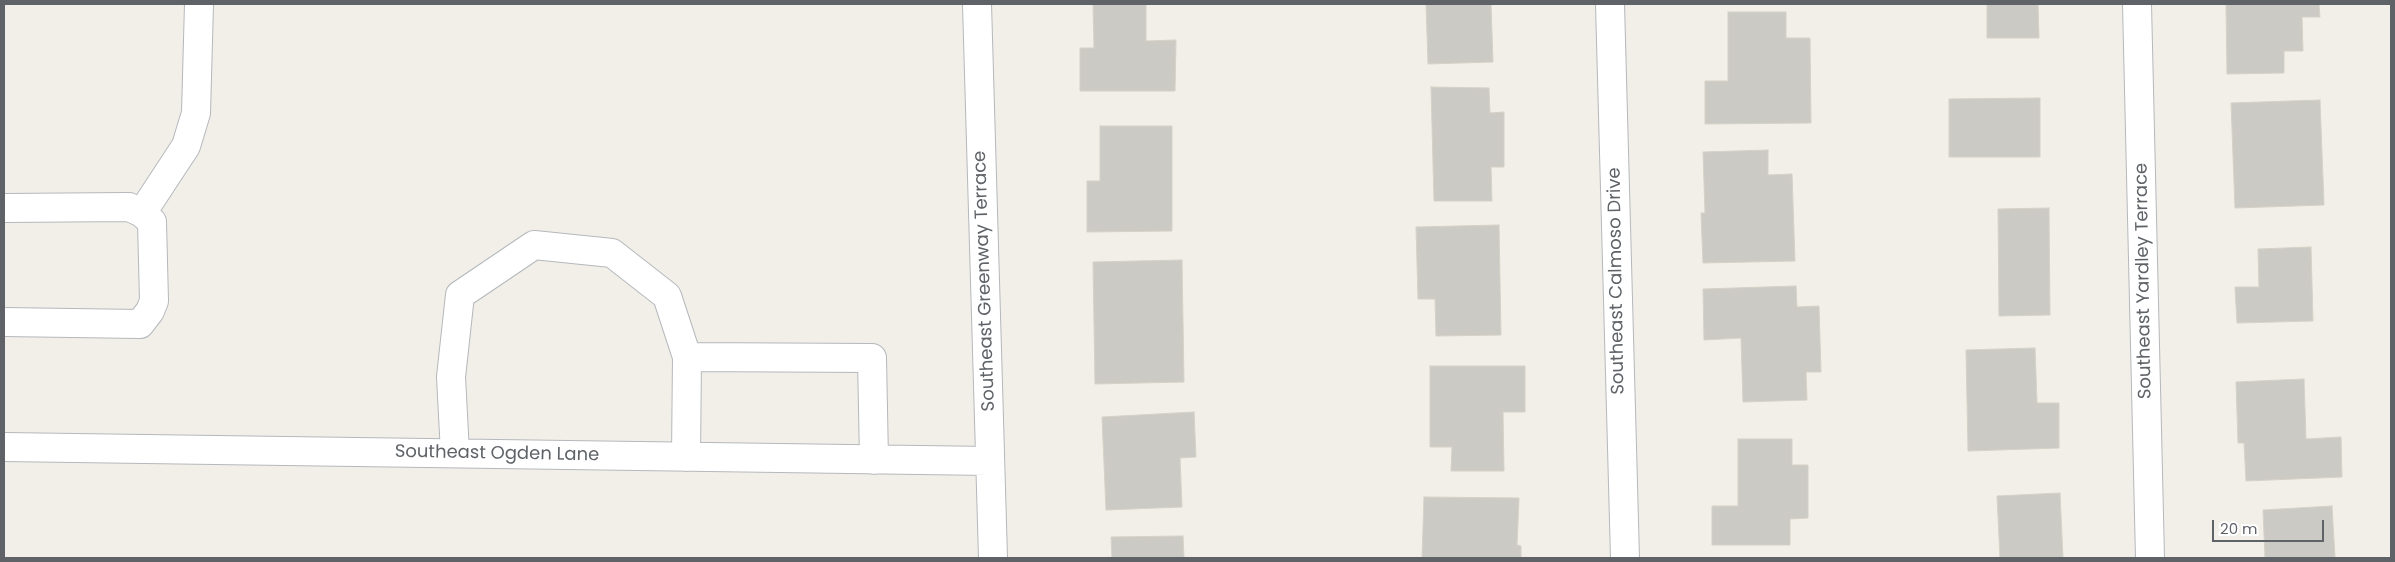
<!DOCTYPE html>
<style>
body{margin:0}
#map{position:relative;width:2395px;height:562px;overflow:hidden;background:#f1efe8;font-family:Poppins,sans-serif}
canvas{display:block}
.frame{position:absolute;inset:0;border:5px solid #5f6368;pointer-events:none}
.scale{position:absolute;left:2212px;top:520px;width:112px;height:22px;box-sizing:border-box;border:2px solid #5f6368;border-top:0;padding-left:6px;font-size:15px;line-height:18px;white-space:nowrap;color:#5f6368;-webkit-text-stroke:4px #fff;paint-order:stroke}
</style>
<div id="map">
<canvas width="2395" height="562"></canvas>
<div class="frame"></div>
<div class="scale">20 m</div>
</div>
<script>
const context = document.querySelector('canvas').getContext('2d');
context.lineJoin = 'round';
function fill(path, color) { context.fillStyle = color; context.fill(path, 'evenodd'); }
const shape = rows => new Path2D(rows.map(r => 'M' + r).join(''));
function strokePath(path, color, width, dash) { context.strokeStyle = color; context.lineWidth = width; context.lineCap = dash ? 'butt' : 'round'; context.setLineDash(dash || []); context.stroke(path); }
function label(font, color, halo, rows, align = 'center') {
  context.font = font + ' Poppins,sans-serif'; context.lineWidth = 4; context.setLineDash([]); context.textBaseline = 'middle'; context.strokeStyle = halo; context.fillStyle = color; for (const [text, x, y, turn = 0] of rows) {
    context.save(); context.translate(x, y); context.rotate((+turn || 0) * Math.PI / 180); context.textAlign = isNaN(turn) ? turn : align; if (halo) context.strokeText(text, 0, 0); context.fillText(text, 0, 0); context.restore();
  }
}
const building = shape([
 [1093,4,1146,4,1146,41,1176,40,1175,91,1080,91,1080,48,1094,48,1093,4],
 [1426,4,1491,4,1493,62,1428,64,1426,4],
 [1987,4,2038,4,2039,38,1987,38,1987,4],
 [2226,4,2319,4,2320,17,2302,17,2303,51,2284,51,2284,73,2227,74,2226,4],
 [1728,12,1786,12,1786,38,1810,38,1811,123,1705,124,1705,81,1728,81,1728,12],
 [1431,87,1489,88,1490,113,1504,112,1504,167,1491,167,1492,201,1434,201,1431,87],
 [2040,98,2040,157,1949,157,1949,99,2040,98],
 [2320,100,2324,205,2235,208,2231,103,2320,100],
 [1100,126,1172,126,1172,231,1087,232,1087,181,1100,181,1100,126],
 [1768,150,1768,175,1792,174,1795,261,1703,263,1701,213,1705,213,1703,152,1768,150],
 [2049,208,2050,315,1999,316,1998,209,2049,208],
 [1499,225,1501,335,1436,336,1435,299,1418,299,1416,227,1499,225],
 [2311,247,2313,321,2237,323,2235,287,2259,287,2258,249,2311,247],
 [1182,260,1184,382,1095,384,1093,262,1182,260],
 [1796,286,1797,307,1819,306,1821,372,1806,372,1807,400,1743,402,1741,338,1704,340,1703,289,1796,286],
 [2035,348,2037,403,2059,403,2059,448,1968,451,1966,350,2035,348],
 [1430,366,1525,366,1525,412,1503,412,1504,471,1451,471,1452,447,1430,447,1430,366],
 [2304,379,2306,439,2341,437,2342,477,2246,481,2244,443,2238,443,2236,382,2304,379],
 [1194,412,1196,457,1180,458,1182,507,1106,510,1102,417,1194,412],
 [1738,439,1792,439,1792,465,1808,465,1808,518,1790,519,1790,545,1712,545,1712,506,1738,506,1738,439],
 [2060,493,2063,558,2000,558,1997,496,2060,493],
 [1424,497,1519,498,1517,545,1521,546,1521,558,1422,558,1424,497],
 [2332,506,2335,558,2265,558,2263,510,2332,506],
 [1183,536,1184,558,1112,558,1111,537,1183,536]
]);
fill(building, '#cccac5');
strokePath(building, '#d6d1c6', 1);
const minor = shape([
 [977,4,993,558],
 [1610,4,1625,558],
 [2137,4,2150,558],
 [4,208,129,207,142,213,152,222,154,301,150,311,140,324,4,322],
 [142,213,186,146,196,113,199,4],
 [687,357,872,358,874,460],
 [4,447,990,461],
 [455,453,451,377,460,295,534,245,612,253,667,296,687,357,686,457]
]);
strokePath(minor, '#b5b8bc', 30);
strokePath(minor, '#fff', 28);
label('18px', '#5f6368', '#fff', [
 ["Southeast Greenway Terrace",985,281,-92],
 ["Southeast Calmoso Drive",1617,281,-91],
 ["Southeast Yardley Terrace",2144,281,-91],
 ["Southeast Ogden Lane",497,454,1]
]);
</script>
